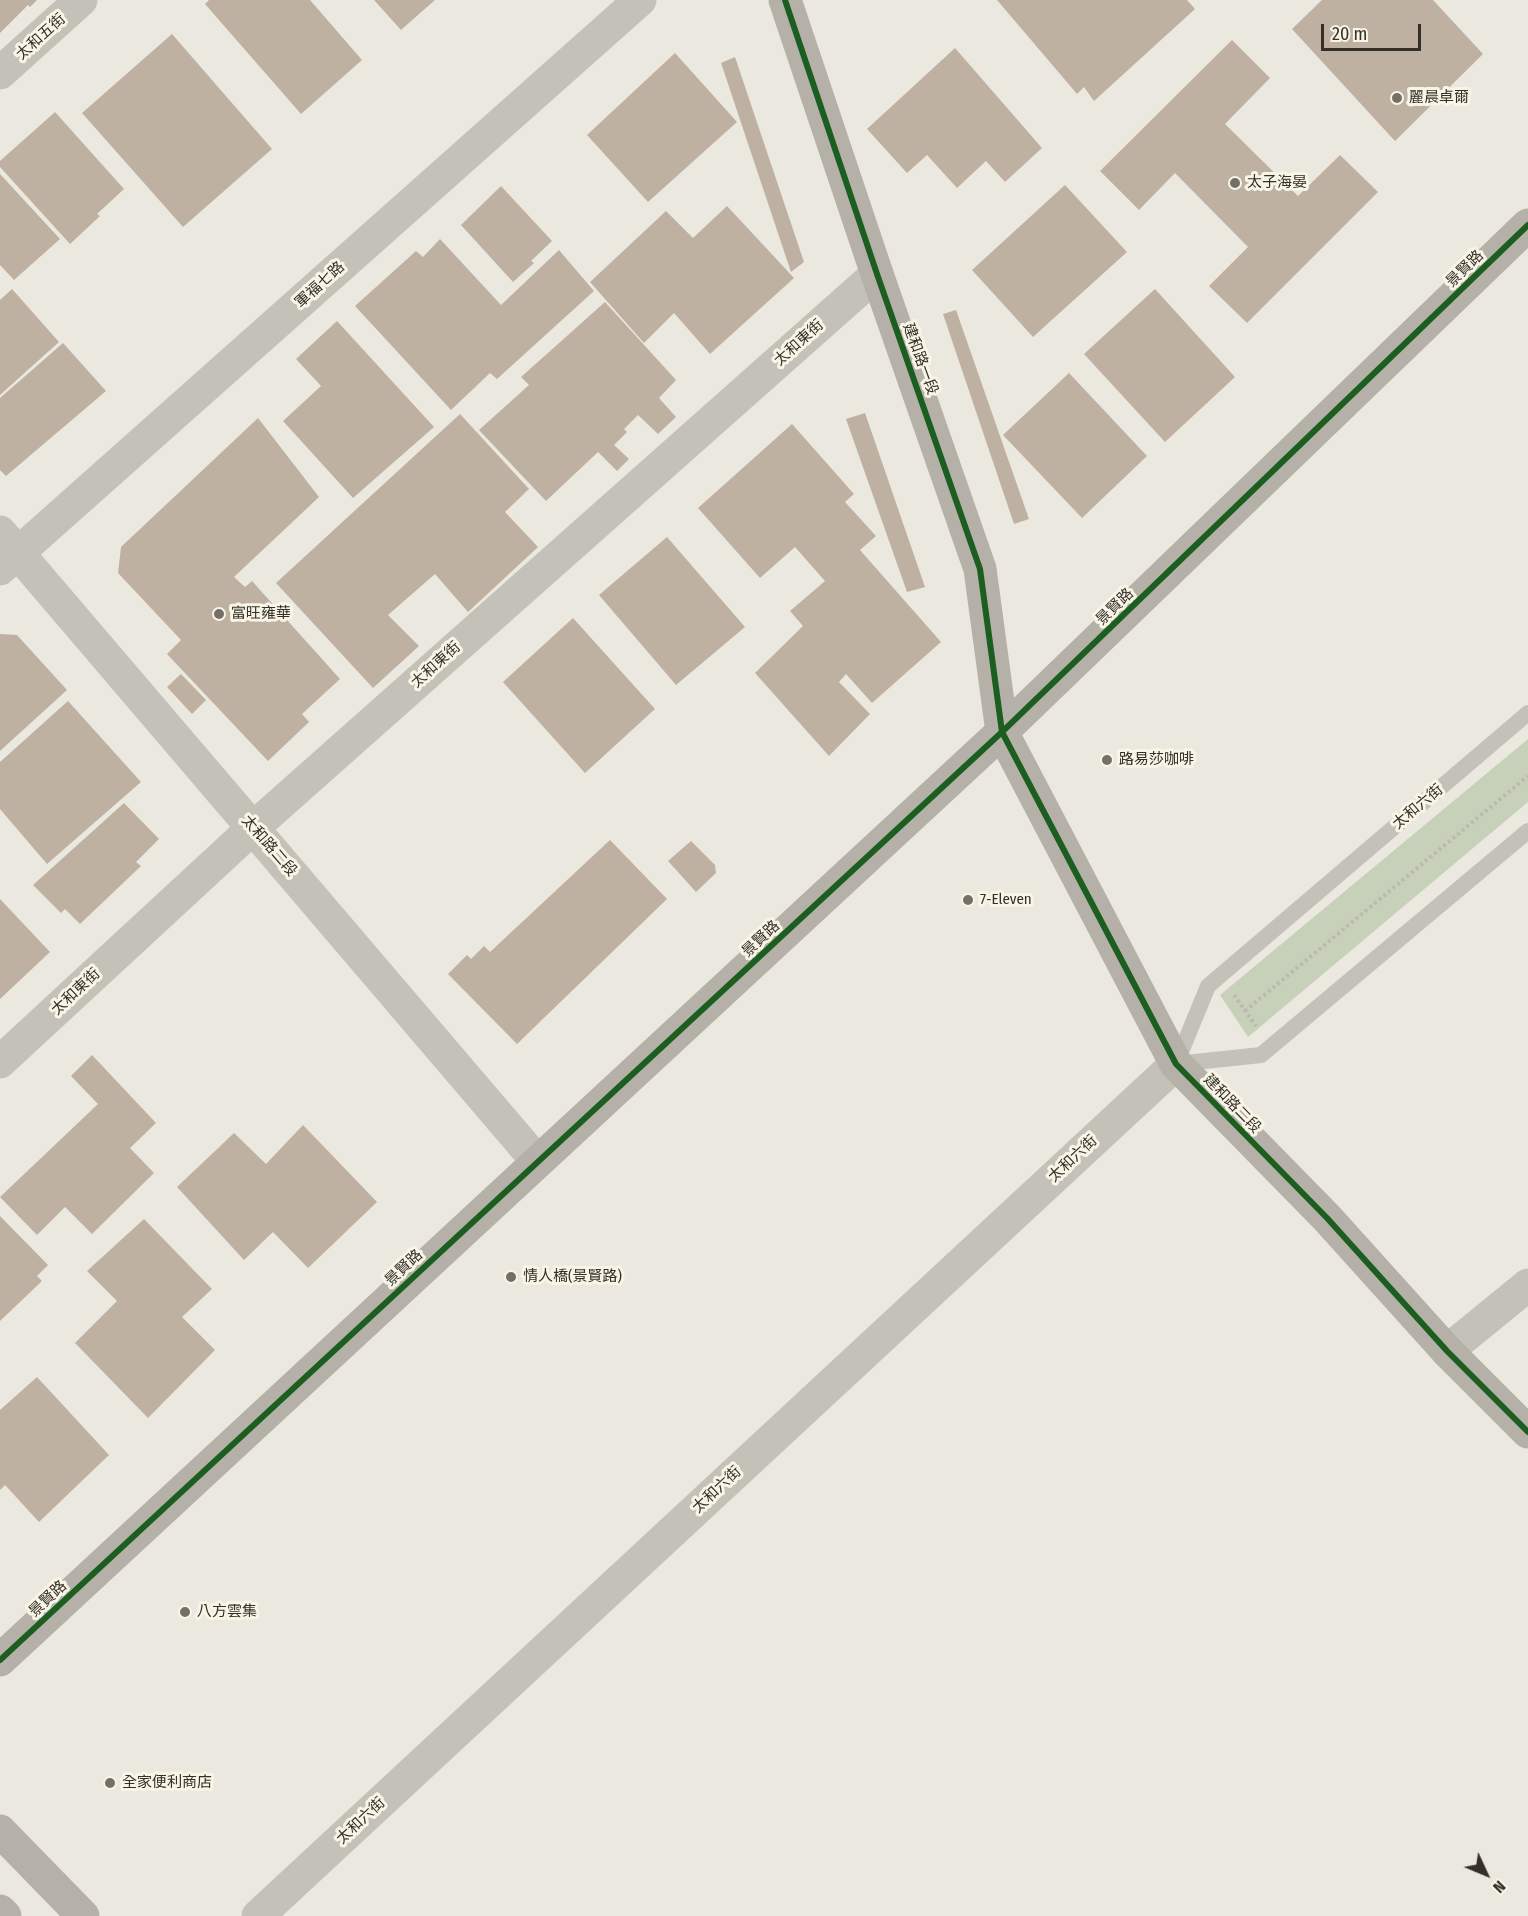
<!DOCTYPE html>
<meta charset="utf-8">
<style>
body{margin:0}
#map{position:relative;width:1528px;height:1916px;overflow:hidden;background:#ebe8df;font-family:"Fira Sans Condensed",sans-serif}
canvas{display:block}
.north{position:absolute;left:1456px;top:1844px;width:60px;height:60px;-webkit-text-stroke:4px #f8f5e6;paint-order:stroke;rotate:134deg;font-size:16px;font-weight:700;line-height:24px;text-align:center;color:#342f27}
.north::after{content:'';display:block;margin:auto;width:21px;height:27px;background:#342f27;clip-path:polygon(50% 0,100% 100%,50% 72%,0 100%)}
.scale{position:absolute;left:1321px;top:24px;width:100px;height:27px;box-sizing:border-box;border:3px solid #342f27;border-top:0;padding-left:8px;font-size:18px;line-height:21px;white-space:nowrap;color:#342f27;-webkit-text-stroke:4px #f8f5e6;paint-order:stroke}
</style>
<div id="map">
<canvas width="1528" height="1916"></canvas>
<div class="north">N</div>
<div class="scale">20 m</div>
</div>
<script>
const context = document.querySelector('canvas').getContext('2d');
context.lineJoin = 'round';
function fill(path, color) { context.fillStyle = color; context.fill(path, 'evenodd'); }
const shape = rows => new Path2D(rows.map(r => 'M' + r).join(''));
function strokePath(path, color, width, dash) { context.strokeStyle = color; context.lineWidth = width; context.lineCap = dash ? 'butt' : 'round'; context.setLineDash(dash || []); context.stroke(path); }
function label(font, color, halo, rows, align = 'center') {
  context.font = font + ' "Fira Sans Condensed","Noto Sans TC",sans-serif'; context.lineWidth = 6; context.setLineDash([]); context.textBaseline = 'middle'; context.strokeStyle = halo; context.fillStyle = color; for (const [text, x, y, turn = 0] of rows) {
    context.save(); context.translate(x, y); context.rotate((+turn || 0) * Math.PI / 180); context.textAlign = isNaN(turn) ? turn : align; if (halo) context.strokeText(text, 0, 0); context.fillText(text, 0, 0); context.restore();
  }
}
fill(shape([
 [1528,739,1528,802,1248,1037,1220,995]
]), '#c7d1ba');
fill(shape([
 [0,0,37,0,30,7,28,5,0,33],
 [209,0,310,0,362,60,301,114,205,4],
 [374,0,435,0,401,30],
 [997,0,1187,0,1195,9,1094,101,1084,87,1077,94],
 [1322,0,1433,0,1483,54,1395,141,1292,29],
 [172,34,272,149,183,227,82,113],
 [1232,40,1270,78,1225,124,1298,196,1340,155,1378,192,1247,323,1209,286,1248,247,1175,173,1139,210,1100,171],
 [955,48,1042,148,1005,182,986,161,957,188,927,155,907,173,867,129],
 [675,53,737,122,648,202,587,135],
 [735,57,804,262,791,272,721,63],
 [55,112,124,189,97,214,100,216,70,244,0,167,0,161],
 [0,174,60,239,14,280,0,265],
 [1065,185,1127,252,1033,337,972,270],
 [501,186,552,241,531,261,534,263,513,282,461,225],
 [727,206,794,278,710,354,674,313,644,343,590,282,666,211,693,238],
 [440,239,501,305,559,250,594,291,497,379,490,373,451,410,355,306,416,251,423,257],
 [12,289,59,342,0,395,0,300],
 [1155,289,1235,377,1165,442,1084,354],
 [605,302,676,380,659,398,676,417,658,434,638,415,624,429,627,432,614,445,629,459,617,471,598,452,546,501,479,430,529,385,521,377],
 [956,310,1029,519,1014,524,943,314],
 [337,321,434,427,353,498,283,421,321,386,296,359],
 [63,343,106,391,6,476,0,470,0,398],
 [1069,373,1147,456,1082,518,1003,435],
 [865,413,925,587,907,592,846,419],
 [460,414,529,489,505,512,538,547,468,612,435,574,388,615,419,646,373,688,276,583],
 [258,418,319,497,234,577,245,587,252,581,340,679,302,714,309,722,268,761,167,654,181,640,118,573,121,547],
 [792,424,854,494,845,502,876,536,860,550,941,642,872,703,846,674,839,682,870,714,829,756,755,673,803,626,790,611,825,581,795,547,760,578,698,508],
 [667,537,745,627,676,685,599,595],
 [573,618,655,709,585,773,503,682],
 [0,634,17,635,67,690,0,751],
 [181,674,206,700,192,714,167,687],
 [68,701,141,782,47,864,0,809,0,762],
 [124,803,159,839,136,862,141,866,80,924,65,909,61,913,33,885],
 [610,840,667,899,517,1044,448,974,467,955,471,959,484,946,490,952],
 [691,841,715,865,716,873,696,892,668,861],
 [0,899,50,952,0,999],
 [92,1055,156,1123,130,1148,154,1173,92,1234,65,1207,37,1235,0,1197,98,1104,71,1076],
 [303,1125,377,1202,308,1268,273,1232,244,1260,177,1187,234,1133,266,1164],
 [0,1216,48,1265,37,1276,42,1281,0,1321],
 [144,1219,212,1289,182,1317,215,1350,148,1418,75,1343,117,1301,87,1271],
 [37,1377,109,1455,39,1522,5,1485,0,1490,0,1410]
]), '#beb1a1');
strokePath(shape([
 [1234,995,1256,1026],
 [1245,1011,1528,776]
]), '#bdb9b1', 4, [3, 3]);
strokePath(shape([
 [1528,713,1208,986,1176,1064,1261,1055,1528,831]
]), '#c4c1b9', 16);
strokePath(shape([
 [0,73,81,0],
 [0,532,537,1161],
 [0,569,640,0],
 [0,1062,253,828,877,274],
 [1447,1351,1528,1285],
 [258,1916,1176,1064]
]), '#c4c1b9', 33);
strokePath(shape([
 [785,0,877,274,980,569,1002,732,1176,1064,1327,1218,1447,1351,1528,1432],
 [0,1660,1002,732,1528,225],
 [0,1831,83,1916],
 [0,1911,5,1916]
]), '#b5b1a9', 33);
strokePath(shape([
 [785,0,877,274,980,569,1002,732,1176,1064,1327,1218,1447,1351,1528,1432],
 [0,1660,1002,732,1528,225]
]), '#1b5e20', 6);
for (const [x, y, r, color] of [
 [1397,98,6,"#747067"],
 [1235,183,6,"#747067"],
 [219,614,6,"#747067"],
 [1107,760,6,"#747067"],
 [968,900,6,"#747067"],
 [511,1277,6,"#747067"],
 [185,1612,6,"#747067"],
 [110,1783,6,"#747067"]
]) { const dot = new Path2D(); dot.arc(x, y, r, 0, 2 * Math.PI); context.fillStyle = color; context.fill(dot); strokePath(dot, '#f8f5e6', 2); }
label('15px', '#342f27', '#f8f5e6', [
 ["太和五街",41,37,-42],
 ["景賢路",1465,269,-44],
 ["軍福七路",320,285,-42],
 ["太和東街",799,343,-42],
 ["建和路一段",920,359,70],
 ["景賢路",1115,607,-44],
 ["太和東街",436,665,-42],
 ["太和六街",1418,807,-40],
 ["太和路二段",269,846,49],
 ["景賢路",761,939,-43],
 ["太和東街",76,992,-43],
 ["建和路二段",1232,1104,46],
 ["太和六街",1073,1159,-43],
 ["景賢路",404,1268,-43],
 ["太和六街",717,1490,-43],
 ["景賢路",48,1599,-43],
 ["太和六街",361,1821,-43]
]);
label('15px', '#342f27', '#f8f5e6', [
 ["麗晨卓爾",1409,98],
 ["太子海晏",1247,183],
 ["富旺雍華",231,614],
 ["路易莎咖啡",1119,760],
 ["7-Eleven",980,900],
 ["情人橋(景賢路)",523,1277],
 ["八方雲集",197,1612],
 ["全家便利商店",122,1783]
], 'left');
</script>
